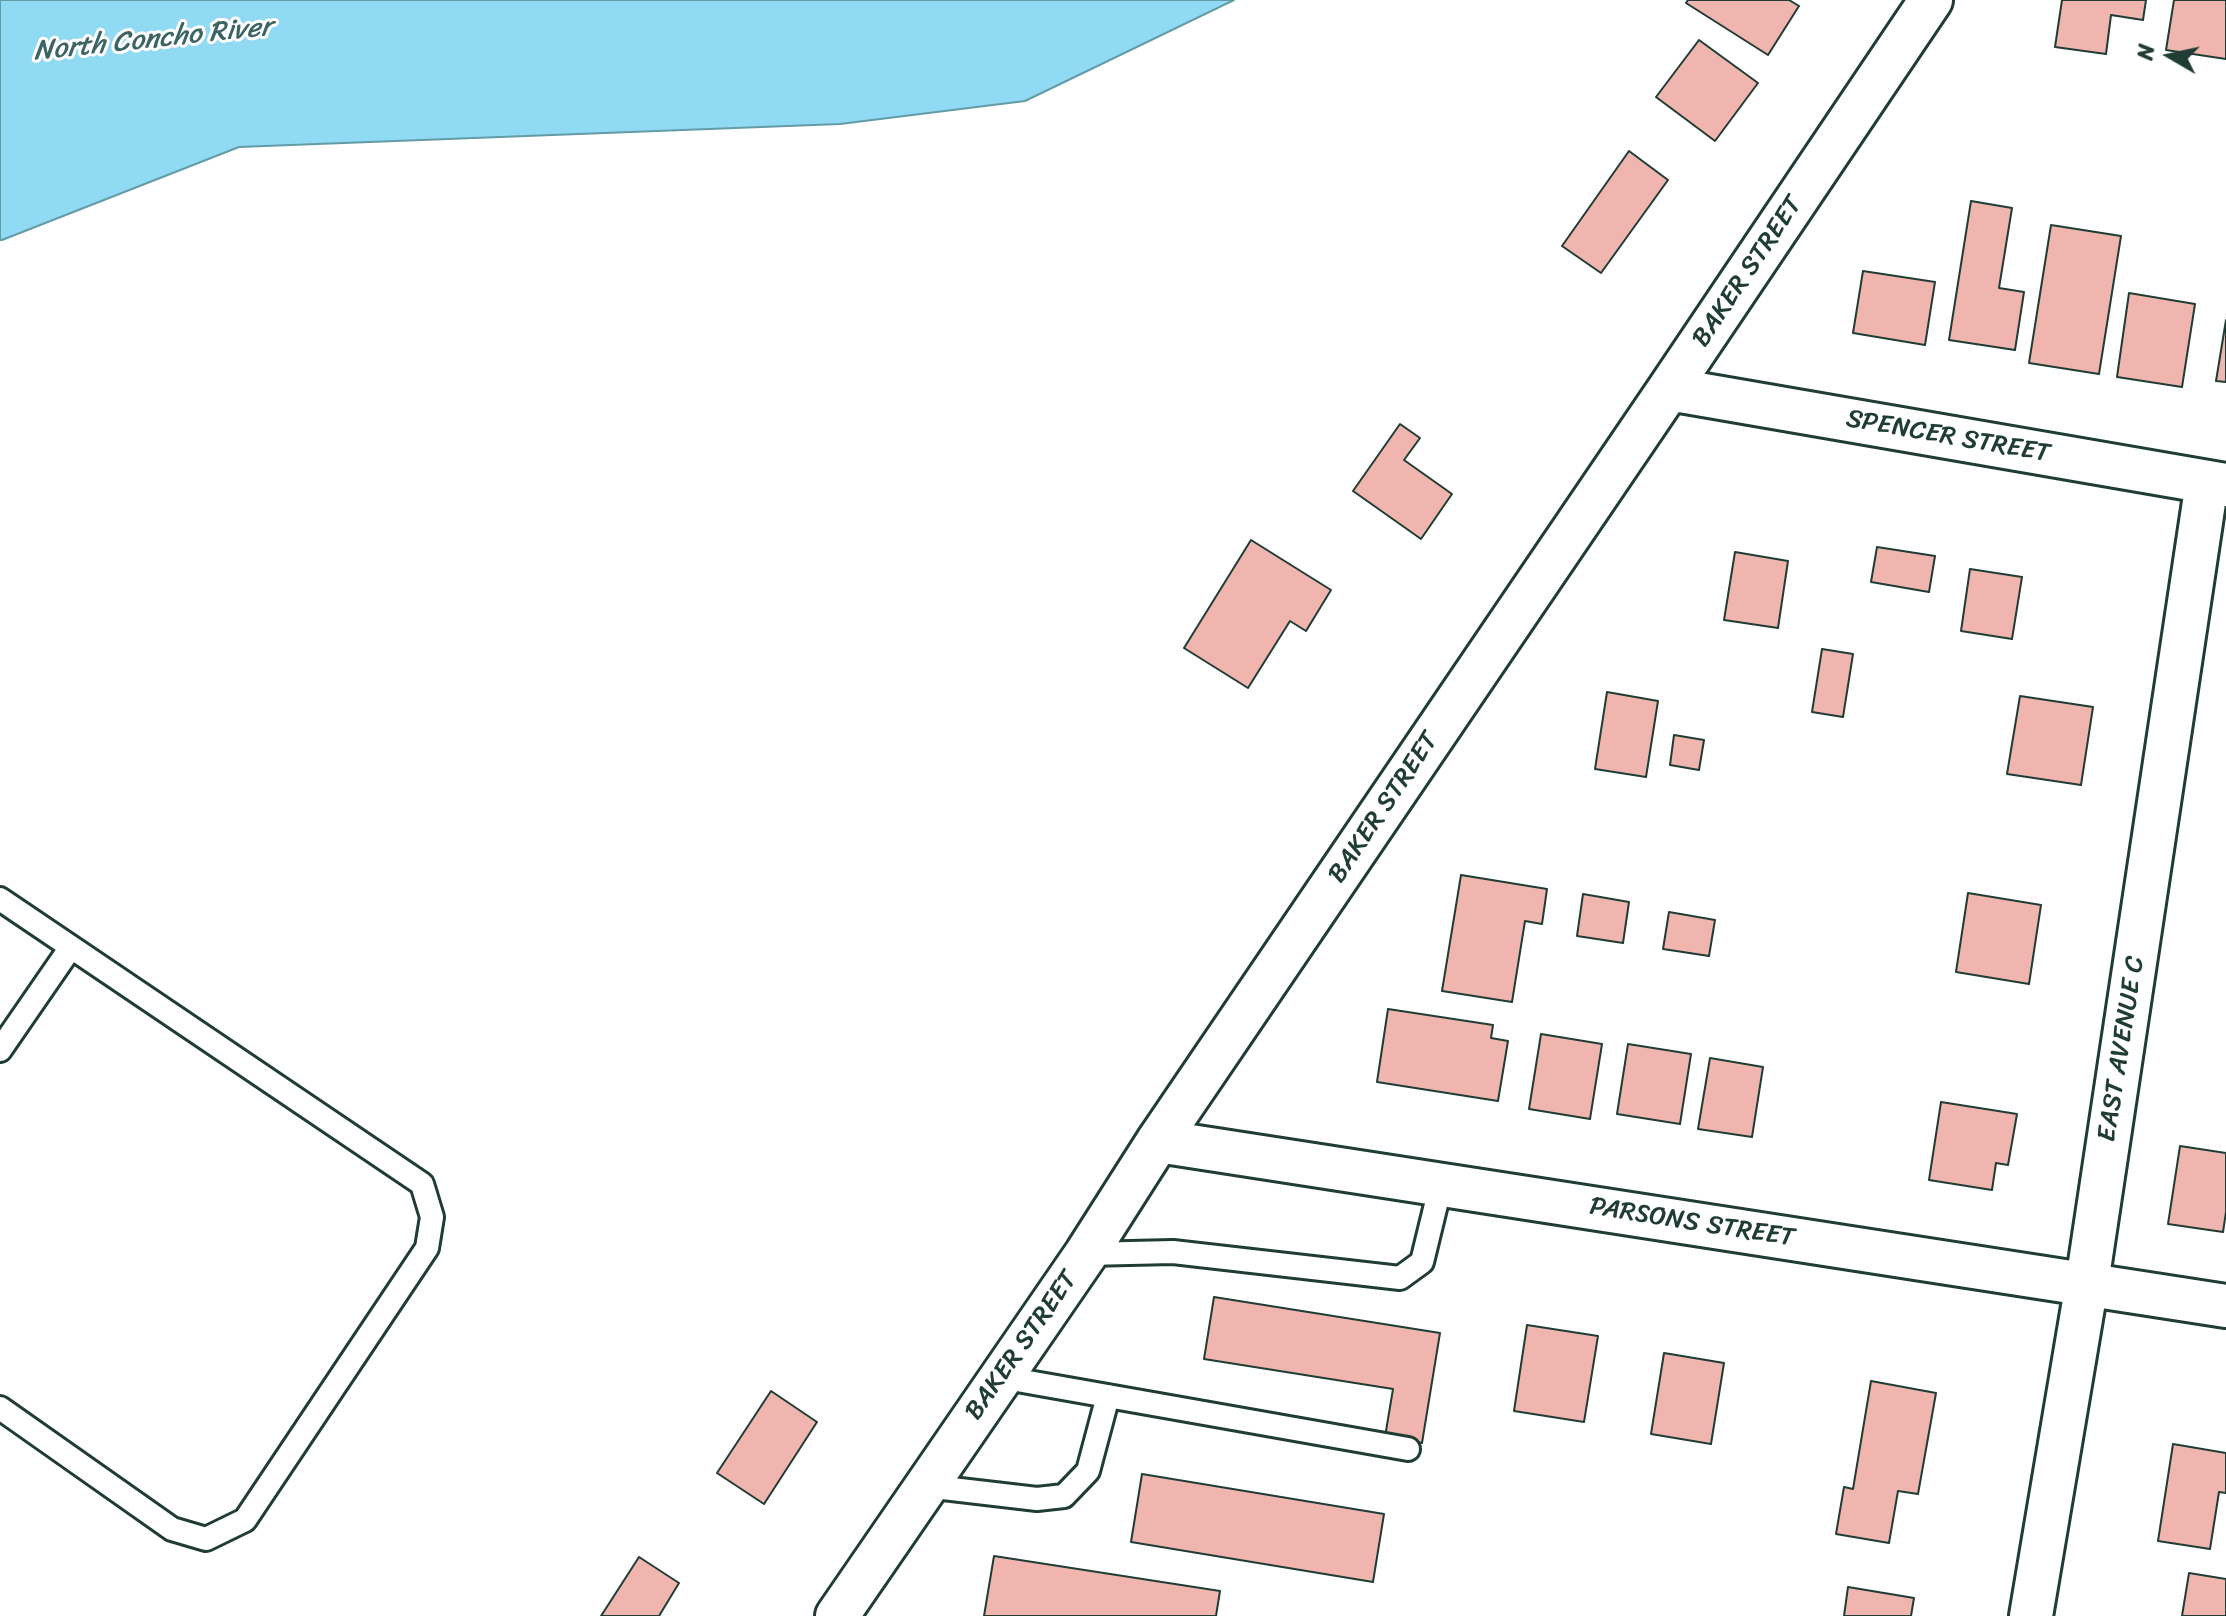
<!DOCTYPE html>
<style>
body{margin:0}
#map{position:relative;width:2226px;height:1616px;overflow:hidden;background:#fff;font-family:Sriracha,sans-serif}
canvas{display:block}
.north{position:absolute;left:2130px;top:16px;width:80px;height:80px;-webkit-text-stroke:6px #fff;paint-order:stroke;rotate:279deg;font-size:22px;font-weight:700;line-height:32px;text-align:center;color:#1f3d34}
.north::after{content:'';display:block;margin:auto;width:28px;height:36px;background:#1f3d34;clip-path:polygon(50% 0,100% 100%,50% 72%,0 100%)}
</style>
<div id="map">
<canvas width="2226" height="1616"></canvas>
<div class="north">N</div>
</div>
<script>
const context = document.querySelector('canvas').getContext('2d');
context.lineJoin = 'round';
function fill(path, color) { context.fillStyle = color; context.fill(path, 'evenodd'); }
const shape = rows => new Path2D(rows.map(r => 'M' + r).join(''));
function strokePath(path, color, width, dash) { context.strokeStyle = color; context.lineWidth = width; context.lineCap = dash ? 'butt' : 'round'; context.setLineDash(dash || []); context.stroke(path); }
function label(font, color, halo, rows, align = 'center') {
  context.font = font + ' Sriracha,sans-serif'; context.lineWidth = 6; context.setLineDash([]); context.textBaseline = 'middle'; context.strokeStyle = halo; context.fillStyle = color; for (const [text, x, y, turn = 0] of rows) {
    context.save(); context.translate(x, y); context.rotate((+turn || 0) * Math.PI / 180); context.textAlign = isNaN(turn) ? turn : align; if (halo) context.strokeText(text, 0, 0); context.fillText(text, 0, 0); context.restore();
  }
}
const water = shape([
 [0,0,1234,0,1025,101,840,124,239,147,2,240,0,240,0,0]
]);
fill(water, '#91daf3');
strokePath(water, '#639ba7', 2);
const building = shape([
 [1688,0,1789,0,1799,6,1768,55,1686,3,1688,0],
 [2062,0,2146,0,2143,20,2111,15,2106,54,2055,47,2062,0],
 [2174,0,2226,0,2226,59,2166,50,2174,0],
 [1699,40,1758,83,1715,141,1656,97,1699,40],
 [1629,151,1668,180,1601,273,1562,246,1629,151],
 [1971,201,2012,208,1999,288,2024,292,2015,350,1949,340,1971,201],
 [2051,225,2121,236,2099,374,2029,363,2051,225],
 [1863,271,1935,282,1925,345,1853,333,1863,271],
 [2129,293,2195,304,2182,387,2117,377,2129,293],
 [2226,320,2226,382,2216,381,2226,320],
 [1400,424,1420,438,1404,460,1452,494,1421,539,1353,491,1400,424],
 [1251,540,1331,590,1306,631,1290,621,1248,688,1184,648,1251,540],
 [1877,547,1935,556,1929,592,1871,582,1877,547],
 [1735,552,1788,561,1778,628,1724,620,1735,552],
 [1970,569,2022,577,2012,639,1961,631,1970,569],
 [1822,649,1853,654,1843,717,1812,712,1822,649],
 [1607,692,1658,701,1646,777,1595,769,1607,692],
 [2020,696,2093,707,2081,785,2007,774,2020,696],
 [1674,735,1704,740,1699,770,1670,765,1674,735],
 [1461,875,1547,889,1542,924,1525,921,1512,1002,1442,991,1461,875],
 [1968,893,2041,905,2029,984,1956,972,1968,893],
 [1583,894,1629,902,1623,943,1577,936,1583,894],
 [1669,912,1715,920,1709,956,1663,949,1669,912],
 [1388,1009,1493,1025,1491,1038,1508,1041,1498,1101,1377,1082,1388,1009],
 [1541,1034,1602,1044,1590,1119,1529,1109,1541,1034],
 [1628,1044,1691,1054,1680,1124,1617,1114,1628,1044],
 [1710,1058,1763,1067,1752,1137,1698,1129,1710,1058],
 [1941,1102,2017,1114,2008,1165,1996,1163,1992,1190,1929,1180,1941,1102],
 [2180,1146,2226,1153,2226,1212,2223,1232,2168,1224,2180,1146],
 [1214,1297,1440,1333,1422,1443,1385,1437,1393,1389,1204,1359,1214,1297],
 [1527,1325,1598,1336,1584,1422,1514,1411,1527,1325],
 [1664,1353,1724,1363,1711,1444,1651,1434,1664,1353],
 [1871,1381,1936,1393,1918,1494,1898,1491,1889,1543,1836,1534,1844,1487,1853,1489,1871,1381],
 [771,1391,817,1422,764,1504,717,1473,771,1391],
 [2173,1444,2226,1453,2226,1493,2219,1492,2210,1549,2158,1541,2173,1444],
 [1142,1474,1384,1514,1373,1582,1131,1542,1142,1474],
 [994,1556,1220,1591,1216,1616,984,1616,994,1556],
 [639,1557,679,1583,659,1616,601,1616,639,1557],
 [2189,1573,2226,1579,2226,1616,2182,1616,2189,1573],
 [1848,1587,1914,1598,1911,1616,1844,1616,1848,1587]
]);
fill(building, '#f0b5ae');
strokePath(building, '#1f3d34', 2);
const lane = shape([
 [0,899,422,1184,432,1217,427,1248,245,1520,206,1539,172,1529,0,1408],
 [0,1050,71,947],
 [1086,1254,1173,1252,1400,1278,1422,1262,1441,1184],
 [1000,1377,1408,1449],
 [926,1486,1037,1499,1064,1496,1088,1471,1108,1396]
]);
const street = shape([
 [1669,389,2226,485],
 [1158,1141,2226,1306],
 [837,1616,1086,1254,1158,1141,1669,389,1931,0],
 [2031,1616,2087,1283,2207,482]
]);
strokePath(lane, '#1f3d34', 28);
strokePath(street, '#1f3d34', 48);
strokePath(lane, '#fff', 22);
strokePath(street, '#fff', 42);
label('26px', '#1f3d34', '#fff', [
 ["BAKER STREET",1748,272,-56],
 ["SPENCER STREET",1948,437,10],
 ["BAKER STREET",1384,808,-56],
 ["EAST AVENUE C",2122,1049,-81],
 ["PARSONS STREET",1692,1223,9],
 ["BAKER STREET",1022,1346,-55]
]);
label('italic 28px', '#3c6464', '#fff', [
 ["North Concho River",153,40,-6]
]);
</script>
